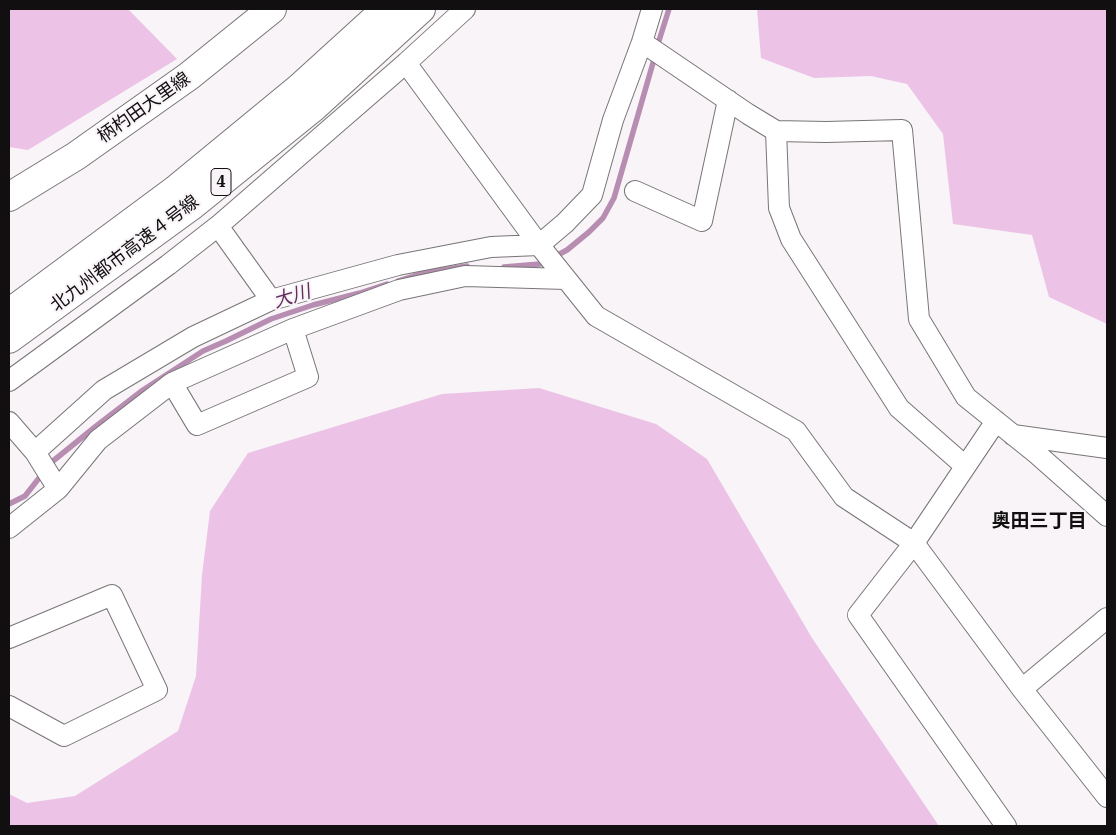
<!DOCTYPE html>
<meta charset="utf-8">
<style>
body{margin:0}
#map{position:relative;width:1116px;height:835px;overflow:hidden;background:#f8f4f7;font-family:"Noto Serif",serif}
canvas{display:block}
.frame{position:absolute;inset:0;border:10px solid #110f10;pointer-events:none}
</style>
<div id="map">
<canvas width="1116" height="835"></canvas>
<div class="frame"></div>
</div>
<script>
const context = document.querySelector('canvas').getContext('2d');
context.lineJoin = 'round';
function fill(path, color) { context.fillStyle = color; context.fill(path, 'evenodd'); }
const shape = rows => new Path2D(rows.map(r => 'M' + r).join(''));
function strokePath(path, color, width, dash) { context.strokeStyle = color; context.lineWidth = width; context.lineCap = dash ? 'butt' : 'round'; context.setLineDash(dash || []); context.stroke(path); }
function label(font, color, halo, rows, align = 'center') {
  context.font = font + ' "Noto Serif","Noto Sans JP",serif'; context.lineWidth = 4; context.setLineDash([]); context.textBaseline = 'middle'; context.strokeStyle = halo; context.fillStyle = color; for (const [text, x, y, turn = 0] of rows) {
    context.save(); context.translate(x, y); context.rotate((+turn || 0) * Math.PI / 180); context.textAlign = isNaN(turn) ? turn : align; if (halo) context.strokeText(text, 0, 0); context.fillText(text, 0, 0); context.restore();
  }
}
fill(shape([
 [9,9,128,9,177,59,28,150,9,147],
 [757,9,1107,9,1107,324,1049,297,1032,235,953,224,943,134,907,84,871,76,814,78,761,58],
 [539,388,656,424,707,459,812,638,939,826,9,826,9,794,27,803,75,796,178,731,196,676,202,575,210,511,248,453,442,394]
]), '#ecc3e6');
strokePath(shape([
 [657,47,669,9],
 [554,257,567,250,589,232,603,218,614,198,655,56],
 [504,267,540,264,546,261],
 [398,281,423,273,467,266],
 [49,466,53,461,95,427,143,390,203,351,226,341,271,319,313,305,360,293,387,284],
 [9,504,25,496,43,473]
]), '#b88db2', 5.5);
const minor = shape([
 [642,42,748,114,776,131,826,132,902,130,919,319,966,397,1037,454,1107,516],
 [406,63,539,245,596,316,796,431,844,497,914,543,1022,689,1107,797],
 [776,131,779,208,791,239,899,408,965,466],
 [635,191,702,221,728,100],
 [218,226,271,300],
 [293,329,399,290,465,276,566,279],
 [9,381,168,265,218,226,406,63,465,9],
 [996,421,914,543,858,615,1006,826],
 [9,422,35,452,58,489,9,528],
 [1013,435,1107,448],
 [35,452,104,390,193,337,271,300,398,265,491,247,539,245,565,223,592,195,613,120,642,42,652,9],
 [58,489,98,440,172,383,197,425,308,377,293,329,172,383],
 [9,638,112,595,157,690,64,736,9,706],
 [1022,689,1107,618]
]);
const secondary = shape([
 [9,197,76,156,189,76,272,9]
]);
const motorway = shape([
 [9,313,175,190,299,88,386,9],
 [9,339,190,207,315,106,421,9]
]);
strokePath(minor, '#787577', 22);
strokePath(secondary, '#787577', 30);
strokePath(motorway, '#787577', 30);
strokePath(minor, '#fff', 20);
strokePath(secondary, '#fff', 28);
strokePath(motorway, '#fff', 28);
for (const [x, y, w] of [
 [221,182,20]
]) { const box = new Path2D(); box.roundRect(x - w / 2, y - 13.5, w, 27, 4); context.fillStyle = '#f8f4f7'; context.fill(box); strokePath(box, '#110f10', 1); }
label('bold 16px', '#110f10', null, [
 ["4",221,182]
]);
label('18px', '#110f10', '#f8f4f7', [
 ["柄杓田大里線",144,108,-35],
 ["北九州都市高速４号線",125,254,-37]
]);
label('italic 19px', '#642f5f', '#f8f4f7', [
 ["大川",292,297,-17]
]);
label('bold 19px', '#110f10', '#f8f4f7', [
 ["奥田三丁目",1039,522]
]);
</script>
